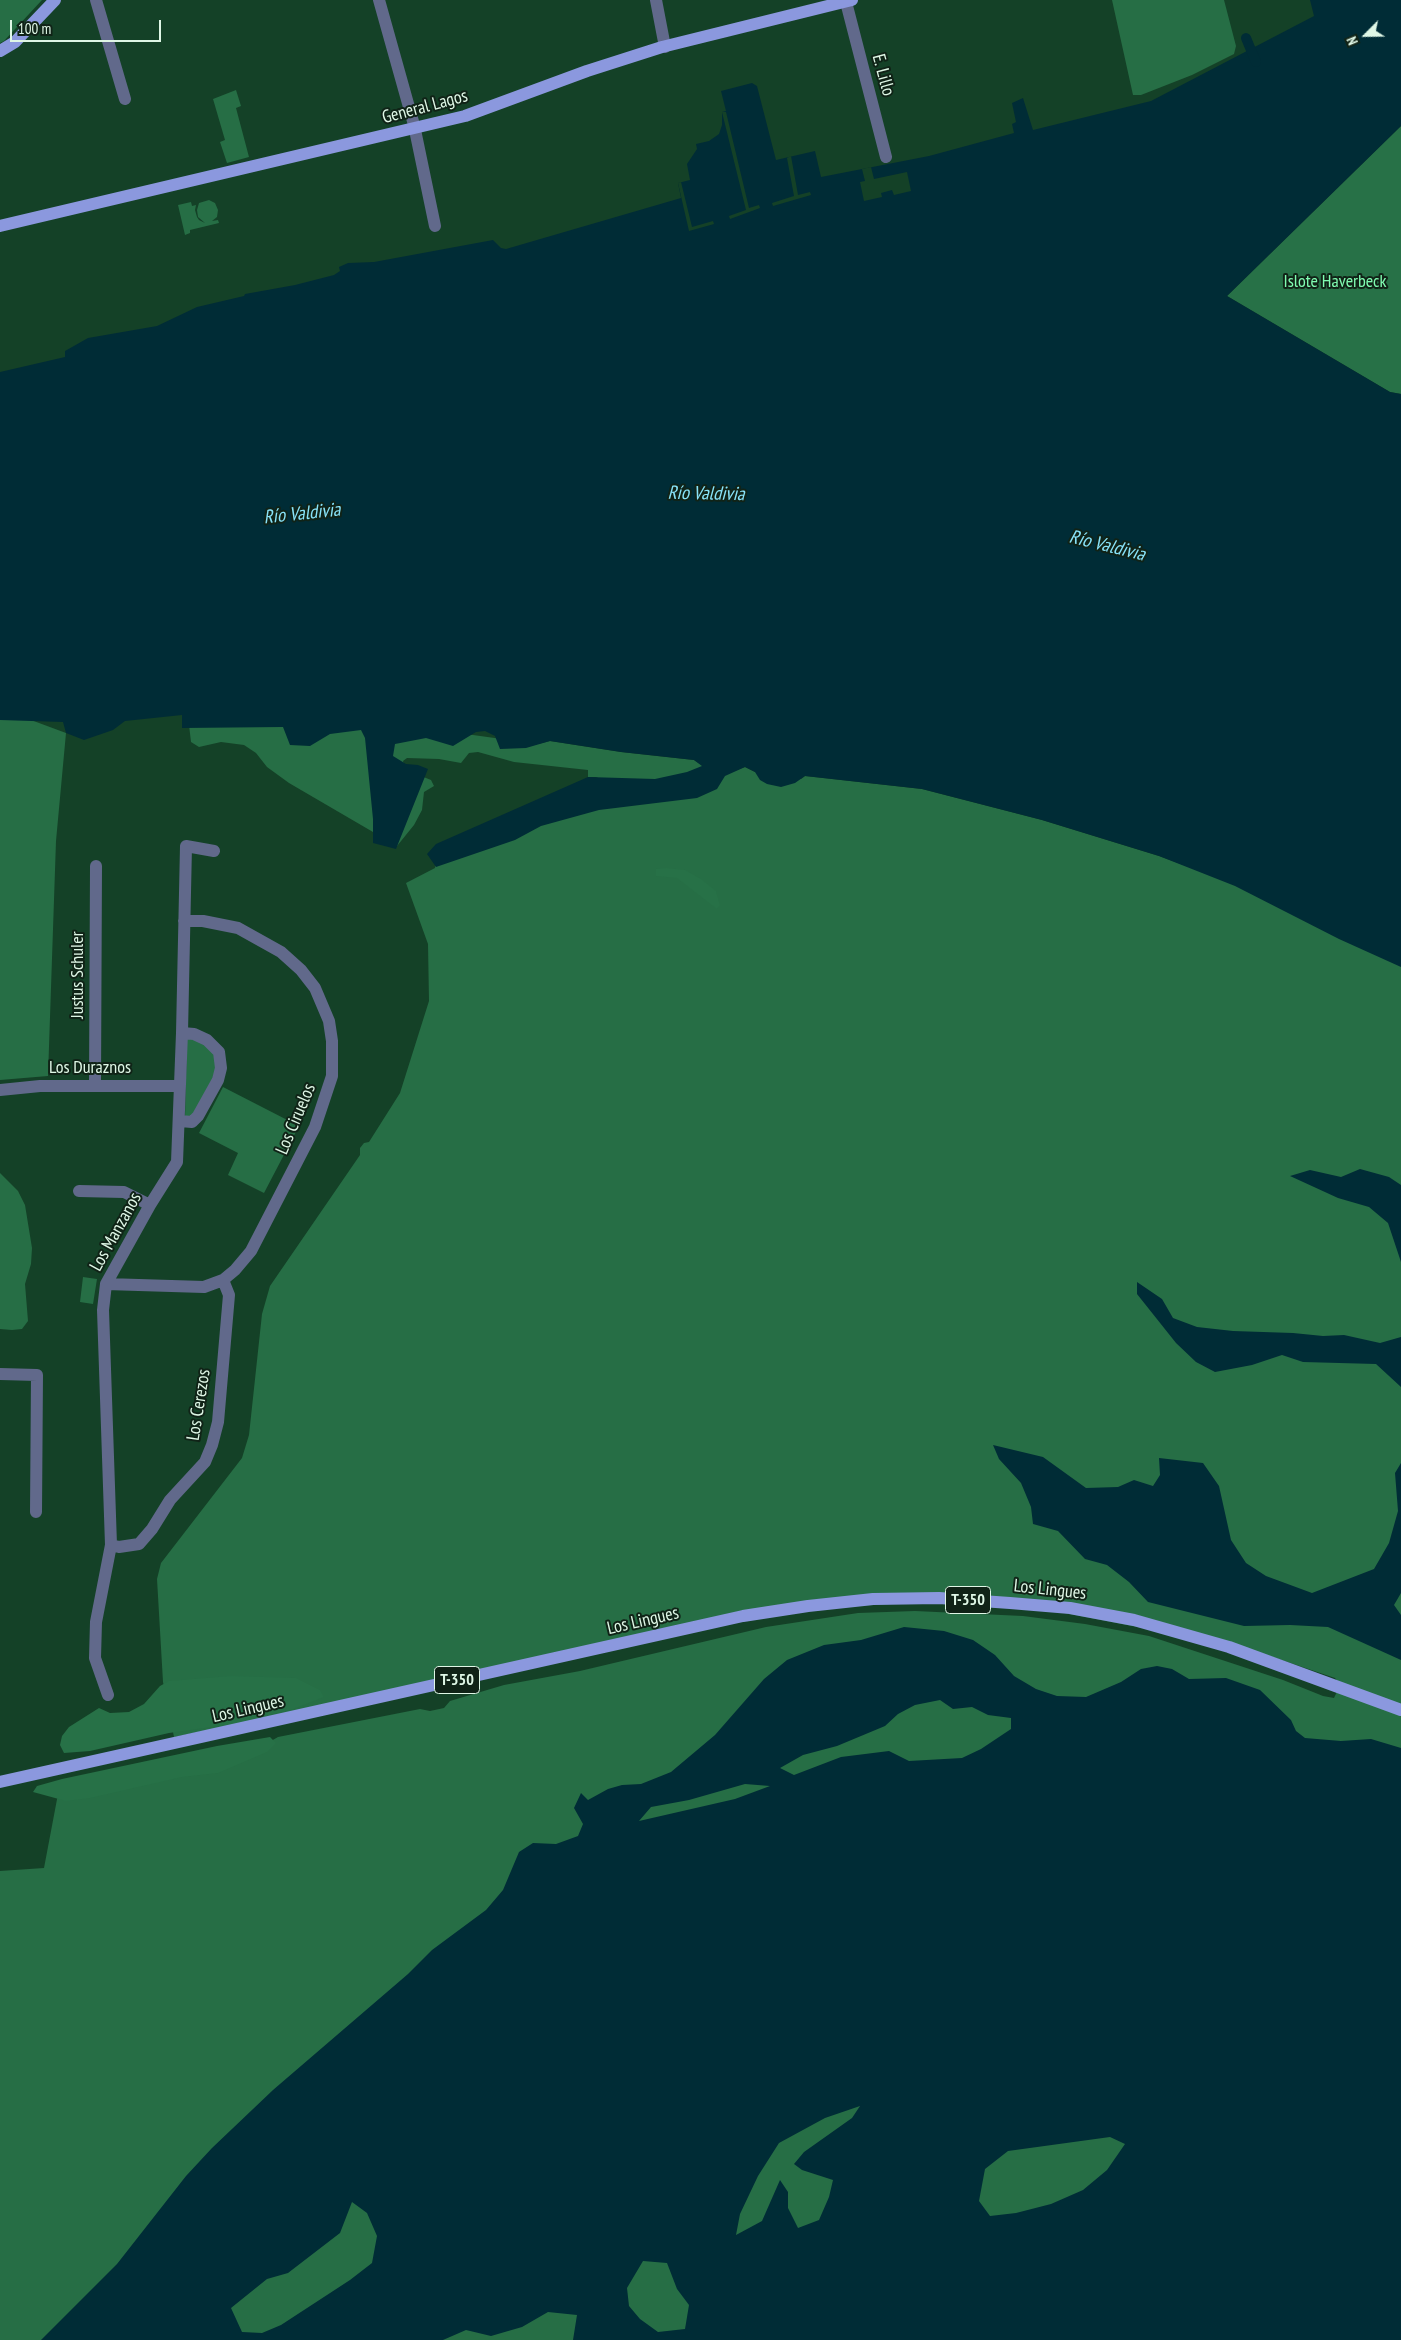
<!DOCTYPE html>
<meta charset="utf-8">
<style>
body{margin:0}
#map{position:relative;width:1401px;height:2340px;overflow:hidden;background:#144127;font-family:"PT Sans Narrow",sans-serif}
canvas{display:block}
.north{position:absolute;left:1341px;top:10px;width:50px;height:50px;-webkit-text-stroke:4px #102317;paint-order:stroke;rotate:247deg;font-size:14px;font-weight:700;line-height:20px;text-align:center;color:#dff7e6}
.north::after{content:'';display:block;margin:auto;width:18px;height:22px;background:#dff7e6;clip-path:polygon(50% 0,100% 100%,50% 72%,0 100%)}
.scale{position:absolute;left:10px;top:20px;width:151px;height:22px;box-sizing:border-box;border:2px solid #dff7e6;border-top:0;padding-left:6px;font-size:15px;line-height:18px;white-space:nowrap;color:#dff7e6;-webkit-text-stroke:4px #102317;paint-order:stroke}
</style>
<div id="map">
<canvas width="1401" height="2340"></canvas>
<div class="north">N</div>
<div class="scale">100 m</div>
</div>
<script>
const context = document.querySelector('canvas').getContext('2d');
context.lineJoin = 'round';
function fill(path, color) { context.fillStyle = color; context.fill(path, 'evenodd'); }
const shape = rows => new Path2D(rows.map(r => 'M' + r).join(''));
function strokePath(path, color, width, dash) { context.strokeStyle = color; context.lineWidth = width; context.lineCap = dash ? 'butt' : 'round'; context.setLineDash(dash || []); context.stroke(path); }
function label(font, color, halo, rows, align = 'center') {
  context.font = font + ' "PT Sans Narrow",sans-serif'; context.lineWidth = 4; context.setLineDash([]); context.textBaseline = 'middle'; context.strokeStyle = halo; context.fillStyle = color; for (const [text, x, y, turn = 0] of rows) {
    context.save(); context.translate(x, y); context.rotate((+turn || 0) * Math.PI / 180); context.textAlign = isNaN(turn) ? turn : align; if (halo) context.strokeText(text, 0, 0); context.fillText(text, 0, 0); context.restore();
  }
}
fill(shape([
 [0,0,42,0,4,41,0,43],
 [1112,0,1224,0,1236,46,1234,54,1192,75,1141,95,1133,95],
 [236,90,241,106,236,108,249,157,227,163,220,142,225,140,213,99],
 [209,200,215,203,218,210,217,217,212,221,218,220,219,223,190,230,190,233,185,235,178,205,191,202,192,206,196,205,195,210,197,217,199,220,205,223,198,217,197,210,199,203],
 [343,717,538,744,550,741,621,752,694,760,703,766,734,771,745,767,755,772,801,779,805,776,922,789,1042,820,1159,856,1258,892,1401,965,1401,1896,1135,2340,0,2340,0,1871,44,1868,58,1794,257,1749,278,1737,420,1709,430,1711,444,1708,450,1701,504,1685,580,1671,766,1627,858,1613,915,1611,1023,1616,1085,1624,1149,1636,1283,1680,1323,1696,1334,1698,1340,1685,1335,1678,1246,1648,992,1599,794,1609,174,1737,163,1682,157,1579,161,1563,242,1458,249,1435,262,1314,270,1286,360,1155,360,1148,364,1143,369,1142,400,1093,429,1001,428,944,406,883,435,868,436,861,598,777,588,777,588,770,514,762,478,752,469,753,461,763,439,759,407,758,403,761,404,766,411,772,431,780,434,786,424,792,422,810,414,825,397,846,289,783,267,767,256,753,244,745,221,742,199,747,191,742,189,725],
 [0,720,31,720,66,733,56,841,48,1076,0,1080],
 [193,1036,217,1054,218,1070,193,1118,185,1117,187,1038],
 [223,1087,299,1126,264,1193,228,1175,238,1153,199,1133],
 [0,1173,18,1191,25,1205,32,1248,31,1264,25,1284,28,1321,22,1329,12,1330,0,1329],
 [83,1277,97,1279,93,1304,80,1302]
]), '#266e45');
fill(shape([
 [1401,126,1401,394,1390,392,1227,296],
 [666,868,685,870,701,879,716,891,720,905,717,909,677,878,656,876,656,869],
 [231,1676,296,1678,320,1690,324,1697,293,1709,233,1724,169,1733,90,1751,64,1753,60,1745,62,1736,69,1727,99,1708,110,1713,129,1712,144,1704,160,1686,169,1681],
 [270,1737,276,1743,267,1752,218,1773,182,1777,90,1798,66,1801,33,1792,37,1786,62,1779,217,1746]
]), '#277147');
fill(shape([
 [1310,0,1401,0,1401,126,1227,296,1390,392,1401,394,1401,967,1339,939,1235,886,1159,856,1042,820,922,789,805,776,795,783,781,787,767,784,760,780,755,772,745,767,725,776,717,789,697,798,599,810,541,826,515,840,436,867,427,854,436,844,588,777,655,779,687,772,702,766,694,760,621,752,550,741,526,748,500,749,495,736,485,731,476,732,453,746,426,738,395,744,393,756,406,764,418,765,428,769,396,849,373,843,373,819,365,738,361,730,330,734,310,746,290,745,283,727,182,728,182,715,125,721,113,730,84,740,66,733,63,722,0,720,0,372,65,357,65,351,88,338,157,326,197,307,244,296,245,294,295,285,334,275,340,271,339,267,348,263,374,262,493,240,501,248,506,249,681,198,678,183,690,180,687,164,697,149,696,144,709,141,719,134,722,125,722,112,726,111,721,91,752,83,757,86,776,160,815,151,821,177,929,156,1014,133,1012,124,1016,122,1012,103,1023,98,1033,130,1151,101,1314,16],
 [1360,1169,1389,1177,1401,1185,1401,1262,1388,1223,1369,1207,1338,1198,1290,1176,1310,1170,1341,1177],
 [1137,1282,1162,1299,1173,1318,1197,1327,1233,1331,1293,1333,1323,1336,1344,1335,1380,1343,1401,1337,1401,1387,1376,1364,1303,1362,1282,1355,1252,1365,1215,1372,1196,1362,1176,1343,1137,1294],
 [993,1445,1043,1457,1086,1488,1118,1487,1134,1480,1153,1486,1160,1475,1159,1458,1203,1463,1219,1486,1231,1540,1246,1563,1266,1576,1312,1593,1374,1569,1389,1543,1398,1511,1395,1473,1401,1463,1401,1593,1394,1605,1401,1615,1401,1660,1328,1627,1290,1625,1244,1626,1148,1602,1129,1582,1107,1565,1085,1559,1058,1531,1033,1524,1031,1507,1021,1483,999,1459],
 [904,1627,944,1631,973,1640,995,1655,1014,1676,1036,1689,1057,1696,1086,1697,1121,1682,1141,1669,1157,1666,1172,1669,1189,1679,1226,1678,1260,1690,1291,1720,1296,1731,1305,1738,1341,1741,1371,1739,1401,1748,1401,2340,573,2340,577,2315,548,2312,522,2327,491,2336,466,2330,443,2340,41,2340,117,2264,186,2176,212,2148,273,2090,408,1974,432,1950,486,1910,503,1890,519,1852,533,1843,556,1844,578,1836,583,1824,574,1808,581,1793,588,1800,608,1789,622,1785,641,1784,671,1772,715,1735,764,1679,787,1660,824,1645,861,1640],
 [940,1700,953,1709,972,1707,988,1715,1011,1718,1011,1729,981,1749,962,1758,909,1761,889,1751,841,1757,794,1775,780,1768,803,1755,837,1746,885,1726,898,1714,915,1705],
 [745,1784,770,1786,735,1799,639,1821,651,1807,689,1800],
 [860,2106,852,2118,804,2152,794,2164,802,2170,833,2180,829,2197,819,2220,798,2228,788,2208,788,2192,780,2180,762,2221,736,2235,740,2214,758,2176,779,2143,825,2118],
 [1110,2137,1125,2144,1107,2170,1083,2190,1051,2204,1016,2213,990,2216,979,2201,985,2169,1008,2151],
 [352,2202,367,2213,377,2236,372,2263,350,2280,281,2325,262,2333,242,2332,231,2308,267,2279,288,2273,340,2233],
 [643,2261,667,2263,677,2289,689,2305,685,2329,658,2332,640,2319,629,2306,627,2288]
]), '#002c36');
fill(shape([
 [722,112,726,112,749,208,759,205,760,208,730,219,729,216,746,210],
 [791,156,798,195,810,192,811,195,773,206,772,203,794,196,787,158],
 [871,167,874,179,907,172,911,191,894,195,892,190,881,193,882,197,864,201,860,182,865,181,862,169],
 [681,182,692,227,713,221,714,224,689,231,678,183]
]), '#144127');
strokePath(shape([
 [1246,38,1256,62]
]), '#002c36', 10);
strokePath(shape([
 [96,0,125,99],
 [379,0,414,125,435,226],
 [656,0,665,47],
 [846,2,886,157],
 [95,1085,96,866],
 [0,1090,40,1086,180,1086],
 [180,1121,192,1122,198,1116,218,1080,221,1068,219,1052,207,1040,194,1034,182,1033],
 [79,1191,124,1192,150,1205],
 [106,1284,204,1287,223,1280,235,1270,251,1251,315,1127,332,1076,332,1041,329,1021,315,988,301,970,281,952,238,928,203,921,184,921],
 [0,1374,37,1375,36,1512],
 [111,1545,119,1547,139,1544,152,1529,170,1500,205,1462,212,1445,218,1422,229,1295,223,1280],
 [108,1695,95,1658,96,1622,111,1545,103,1310,106,1284,150,1205,177,1162,182,1033,186,846,214,851]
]), '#61698b', 12);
strokePath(shape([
 [0,51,15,42,55,0],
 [0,226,465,116,587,71,662,47,852,0],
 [0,1782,743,1616,808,1606,873,1599,939,1598,1010,1603,1070,1608,1134,1620,1229,1647,1401,1710]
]), '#8b98de', 12);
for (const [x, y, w] of [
 [968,1600,45],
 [457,1680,45]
]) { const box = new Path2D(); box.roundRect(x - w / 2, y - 13.5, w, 27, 4); context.fillStyle = '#102317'; context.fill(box); strokePath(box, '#dff7e6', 1); }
label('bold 16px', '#dff7e6', null, [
 ["T-350",968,1600],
 ["T-350",457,1680]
]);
label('18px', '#dff7e6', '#102317', [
 ["E. Lillo",883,75,75],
 ["General Lagos",425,107,-15],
 ["Justus Schuler",78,975,-90],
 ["Los Duraznos",90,1068],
 ["Los Ciruelos",296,1119,-67],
 ["Los Manzanos",116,1232,-61],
 ["Los Cerezos",199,1405,-81],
 ["Los Lingues",1050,1590,6],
 ["Los Lingues",643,1621,-13],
 ["Los Lingues",248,1709,-13]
]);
label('18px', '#80fcb1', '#102317', [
 ["Islote Haverbeck",1335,282]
]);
label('italic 19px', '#88e3f9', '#102317', [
 ["Río Valdivia",706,494,1],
 ["Río Valdivia",302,514,-6],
 ["Río Valdivia",1107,546,14]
]);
</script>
